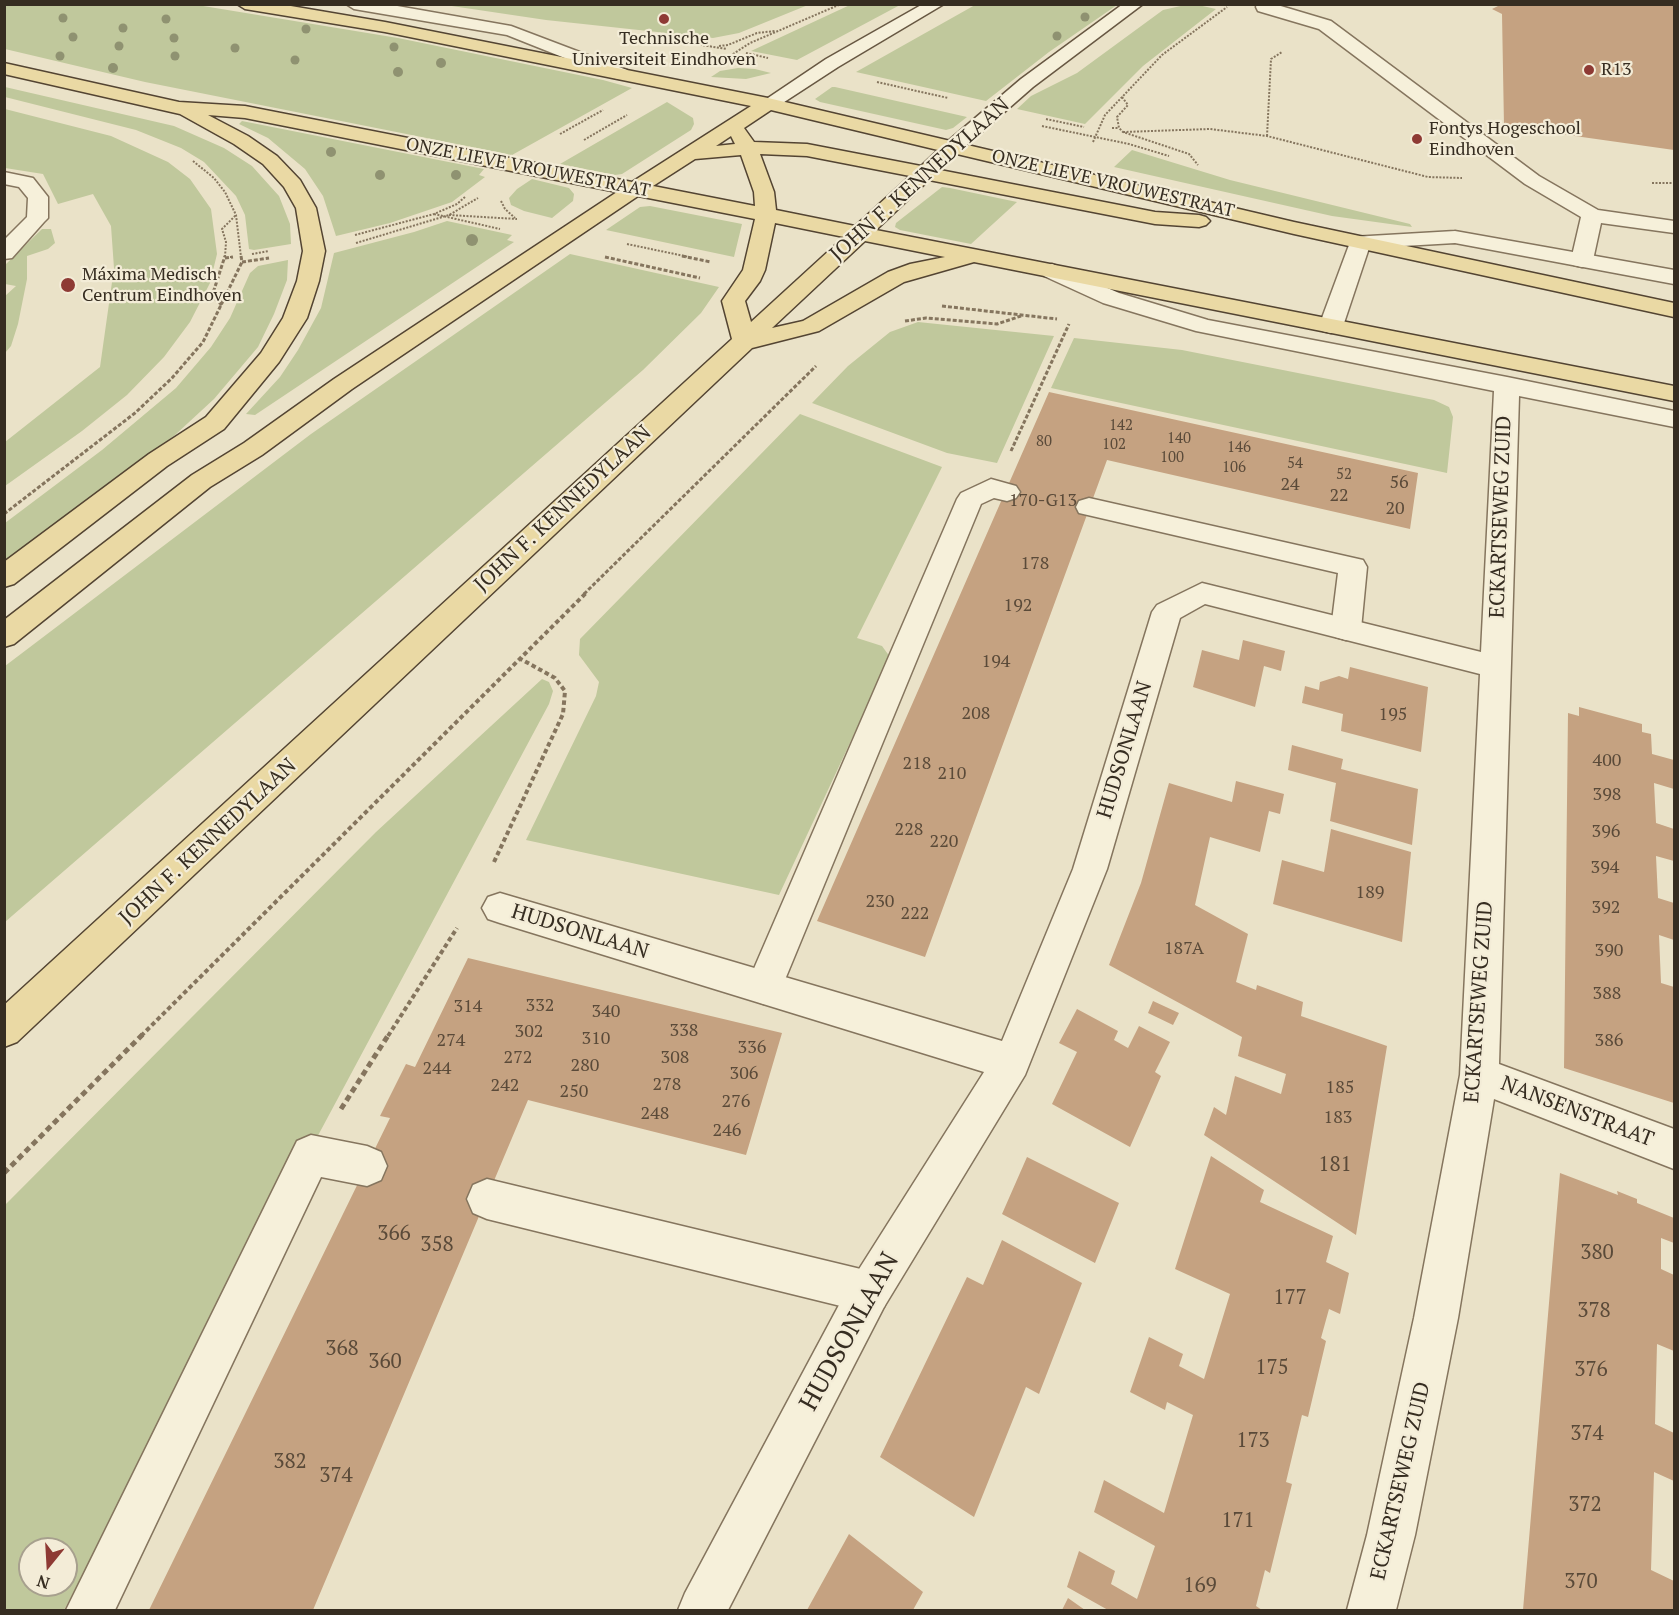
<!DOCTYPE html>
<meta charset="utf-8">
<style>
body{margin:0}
#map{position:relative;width:1679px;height:1615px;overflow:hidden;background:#eae2c8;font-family:"PT Serif",serif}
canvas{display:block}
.frame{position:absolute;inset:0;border:6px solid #362d21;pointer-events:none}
.north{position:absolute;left:18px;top:1537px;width:60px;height:60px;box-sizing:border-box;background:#f3ecd7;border:2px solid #a7a08e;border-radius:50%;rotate:198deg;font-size:16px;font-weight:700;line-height:24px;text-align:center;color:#362d21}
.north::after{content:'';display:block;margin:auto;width:21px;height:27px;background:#8e3a34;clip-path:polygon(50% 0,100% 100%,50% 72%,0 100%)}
</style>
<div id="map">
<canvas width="1679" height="1615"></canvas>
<div class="frame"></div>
<div class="north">N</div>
</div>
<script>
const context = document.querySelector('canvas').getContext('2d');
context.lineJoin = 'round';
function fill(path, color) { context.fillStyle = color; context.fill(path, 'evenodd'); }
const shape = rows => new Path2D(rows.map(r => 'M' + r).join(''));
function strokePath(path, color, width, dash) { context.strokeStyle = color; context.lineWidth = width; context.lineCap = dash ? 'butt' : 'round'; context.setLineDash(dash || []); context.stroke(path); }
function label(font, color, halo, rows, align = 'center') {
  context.font = font + ' "PT Serif",serif'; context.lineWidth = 4.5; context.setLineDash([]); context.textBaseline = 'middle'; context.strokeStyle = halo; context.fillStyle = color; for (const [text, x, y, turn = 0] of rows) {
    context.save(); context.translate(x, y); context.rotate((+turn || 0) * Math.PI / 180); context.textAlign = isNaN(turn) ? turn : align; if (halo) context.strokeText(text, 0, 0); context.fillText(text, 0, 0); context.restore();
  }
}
fill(shape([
 [191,4,398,38,603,80,632,88,512,155,145,82,5,49,5,5],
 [852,4,900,5,797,60,751,51],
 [445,5,808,5,739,33,713,38,546,20],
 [975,5,975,4,1117,5,1049,52,986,101,856,72],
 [1185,5,1198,5,1216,9,1143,66,1085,124,1017,109,1031,96,1077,73,1163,10],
 [738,68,755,69,771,73,746,79,711,77,720,71],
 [5,87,174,126,224,148,252,166,279,196,290,224,291,244,254,250,249,249,245,215,236,196,204,162,181,148,136,130,5,97],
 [832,87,835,87,967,117,953,128,946,130,820,102,815,99],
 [667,102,693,118,694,124,691,130,622,174,615,175,560,164],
 [5,109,111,136,168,162,190,179,211,209,217,254,210,283,190,322,164,357,127,395,82,431,5,486,5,442,100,367,114,268,111,226,93,194,58,204,43,174,5,168],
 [242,121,484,169,479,175,485,177,452,202,390,223,336,236,323,196,305,169,268,138,239,124],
 [1132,150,1230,180,1410,224,1412,227,1332,216,1114,167],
 [532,179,569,188,574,194,573,201,552,218,524,211,511,205,509,198,517,189],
 [942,187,950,188,1017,202,971,244,900,230,895,227,896,223],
 [650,206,742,224,734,257,606,230,640,207],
 [447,221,512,235,507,240,514,242,255,415,246,414,280,377,298,350,321,308,334,253,414,232],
 [42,229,51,229,55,243,48,249,27,256,27,279,18,324,11,346,5,353,5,296,16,286,5,284,5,265],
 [570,254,719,287,701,313,643,370,5,922,5,666,311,434],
 [288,260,287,280,274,314,258,347,214,399,175,435,5,565,5,523,102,450,176,388,211,347,230,318,250,273,258,266],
 [918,322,1054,336,997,463,947,453,812,403,848,366,890,332],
 [1074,338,1182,350,1434,400,1449,407,1453,417,1447,473,1051,388],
 [800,414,942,467,857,638,882,646,890,657,779,895,526,840,596,696,599,682,579,655,580,639],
 [542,679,549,682,553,691,549,704,64,1610,5,1610,5,1205,376,832],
 [30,1549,66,1549,66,1585,30,1585]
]), '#c0c89c');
fill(shape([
 [1502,4,1674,4,1674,150,1504,126,1502,14,1492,9],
 [1049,392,1418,473,1410,529,1107,460,925,957,817,921],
 [1243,640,1285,651,1281,671,1264,666,1255,707,1193,687,1202,650,1239,660],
 [1350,667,1428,687,1421,752,1341,731,1343,714,1302,703,1305,686,1319,690,1320,682,1339,676,1348,679],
 [1579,707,1642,724,1642,732,1651,734,1652,754,1674,760,1674,789,1654,783,1656,823,1674,829,1674,861,1656,856,1658,898,1674,903,1674,940,1659,935,1661,983,1674,987,1674,1103,1564,1068,1568,713,1579,716],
 [1292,745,1343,759,1341,769,1418,789,1412,845,1330,821,1336,783,1288,770],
 [1236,781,1284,794,1280,814,1269,811,1260,852,1210,837,1195,905,1248,934,1236,982,1256,990,1257,985,1303,1002,1301,1016,1387,1046,1356,1235,1204,1135,1214,1107,1226,1115,1235,1076,1281,1094,1286,1074,1238,1056,1242,1037,1109,965,1141,883,1169,783,1232,802],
 [1331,829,1411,852,1402,942,1273,904,1282,860,1324,872],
 [468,958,782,1033,746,1155,528,1100,313,1610,149,1610,390,1118,380,1116,406,1064,415,1067],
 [1153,1001,1179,1013,1173,1025,1148,1013],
 [1077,1009,1118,1031,1114,1040,1128,1048,1139,1026,1170,1042,1155,1072,1161,1076,1130,1147,1052,1104,1077,1052,1059,1043],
 [1211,1156,1264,1190,1260,1202,1333,1236,1326,1262,1349,1273,1340,1314,1329,1309,1321,1338,1326,1341,1308,1417,1302,1415,1286,1482,1292,1484,1270,1573,1265,1570,1256,1606,1262,1610,1108,1610,1067,1587,1079,1551,1115,1571,1111,1584,1137,1599,1155,1546,1094,1512,1104,1480,1164,1513,1193,1415,1167,1402,1165,1410,1130,1392,1149,1337,1183,1354,1179,1366,1204,1379,1230,1294,1175,1269],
 [1027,1157,1119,1203,1095,1263,1002,1214],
 [1560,1173,1618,1195,1617,1191,1637,1199,1637,1203,1674,1218,1674,1243,1661,1238,1661,1269,1674,1275,1674,1351,1657,1344,1655,1424,1674,1433,1674,1481,1654,1472,1651,1570,1674,1581,1674,1610,1523,1610],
 [1002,1240,1082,1283,1039,1394,1026,1387,974,1517,880,1457,967,1277,983,1285],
 [849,1534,923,1592,913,1610,807,1610],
 [1068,1598,1085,1610,1062,1610]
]), '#c5a281');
const service = shape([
 [1257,4,1274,4,1331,21,1539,176,1598,210,1674,221,1674,233,1601,223,1593,260,1590,265,1582,267,1574,265,1571,260,1581,217,1525,184,1319,29,1258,11,1256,7,1257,4],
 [4,172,33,178,48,197,48,218,44,222,12,258,4,259,4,240,27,217,28,198,19,187,4,184,4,172],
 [991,479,1016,486,1020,492,1016,498,1007,501,994,498,981,504,777,999,764,1004,751,999,746,987,957,499,961,493,991,479],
 [1089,498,1363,560,1367,567,1361,629,1356,637,1346,640,1336,637,1331,629,1338,573,1079,513,1076,507,1079,501,1089,498],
 [311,1135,367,1146,381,1152,387,1166,381,1180,367,1186,321,1177,115,1610,66,1610,297,1141,311,1135],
 [487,1179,869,1271,884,1277,890,1292,884,1307,869,1313,487,1219,473,1213,467,1199,473,1185,487,1179]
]);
const minor = shape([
 [346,4,386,4,511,26,627,70,630,74,627,78,621,79,615,78,507,35,354,9,346,4],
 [1455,231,1674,270,1674,284,1455,243,1369,248,1343,326,1339,331,1331,333,1323,331,1319,326,1352,237,1455,231],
 [1052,264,1119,293,1208,320,1507,377,1674,411,1674,427,1519,396,1499,1064,1674,1129,1674,1169,1494,1099,1458,1318,1415,1535,1396,1610,1347,1610,1367,1535,1414,1318,1460,1075,1480,674,1205,604,1180,618,1107,869,1025,1075,884,1307,728,1610,678,1610,685,1593,854,1277,984,1072,500,923,488,919,482,908,488,897,500,893,1002,1041,1073,869,1152,612,1157,605,1202,583,1481,652,1494,391,1196,331,1103,303,1044,276,1041,271,1044,266,1052,264]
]);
const secondary = shape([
 [923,4,944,4,838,67,775,108,761,108,759,104,826,59,923,4],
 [1123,4,1143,4,1033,87,961,150,947,150,944,146,947,142,1021,79,1123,4]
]);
const primary = shape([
 [237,4,279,4,385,22,768,98,1294,222,1674,303,1674,317,1294,234,957,154,940,170,1155,212,1199,215,1206,217,1210,221,1206,225,1199,227,1155,224,929,180,876,230,1674,386,1674,401,974,262,904,282,819,331,752,348,17,1042,4,1047,4,1005,732,339,722,301,743,270,755,219,638,196,352,389,262,455,210,487,14,644,4,647,4,620,192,475,244,443,334,379,617,192,245,118,208,115,248,136,277,156,300,180,316,208,325,251,319,281,307,318,279,362,224,429,167,466,14,584,4,587,4,562,149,454,206,417,261,353,283,318,297,281,303,251,296,208,284,187,263,164,234,144,180,114,4,74,4,63,179,102,245,106,632,182,751,106,385,32,245,9,237,4],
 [771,110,938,150,921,166,807,144,754,142,744,128,771,110],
 [731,136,735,144,716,146,731,136],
 [760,154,807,156,910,176,855,226,776,210,774,192,760,154],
 [741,155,754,192,755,206,653,186,695,159,741,155],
 [775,223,844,237,751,322,745,301,760,281,765,270,775,223],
 [865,241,945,257,910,264,888,272,803,321,772,328,865,241]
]);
strokePath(service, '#85755e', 3);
strokePath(minor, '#85755e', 3);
strokePath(secondary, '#675742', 3);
strokePath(primary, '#534432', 3);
strokePath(shape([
 [658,41,669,40,727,49],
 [719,46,728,45,757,33,775,31],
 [746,53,768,58],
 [730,56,750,43,841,4],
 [877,82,948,98],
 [1122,97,1128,105,1117,117,1119,128,1123,132,1189,154,1198,165],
 [1046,119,1084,127],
 [1042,126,1129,144,1169,156],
 [1112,128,1119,128],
 [1123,132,1210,129,1267,136,1428,177,1462,178],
 [560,134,603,110],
 [1267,136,1271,59,1282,52],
 [584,140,627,115],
 [1093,142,1105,115,1162,55,1227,7],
 [193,161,214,178,225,192,236,215,241,257],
 [1652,183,1674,183],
 [501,201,505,209,515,218],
 [434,214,500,229],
 [449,215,517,219],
 [355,235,434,214,457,204,466,196],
 [356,243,449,215,478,198],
 [627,244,689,257],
 [252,254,269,251],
 [225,257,226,242,222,229,236,215],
 [230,257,233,257]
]), '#85755e', 2, [2, 1.5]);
strokePath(shape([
 [241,256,242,262],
 [682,256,711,262],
 [605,257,700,278],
 [225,258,233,257],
 [242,262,269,258],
 [222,305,212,296,225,256],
 [942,306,1057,319],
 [905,321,926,318,997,324,1021,316],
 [1011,451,1069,324],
 [4,514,135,413,172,378,203,342,242,262],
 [584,594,816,366]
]), '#85755e', 3, [4, 2]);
strokePath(shape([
 [494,862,563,714,565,691,555,678,519,658],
 [141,1036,586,593],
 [388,1036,457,928]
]), '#85755e', 4, [4.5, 3]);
strokePath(shape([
 [341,1109,389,1034],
 [4,1173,143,1034]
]), '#85755e', 5, [6, 4]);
fill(service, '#f6f0da');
fill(minor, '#f6f0da');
fill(secondary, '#f6f0da');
fill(primary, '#ead9a4');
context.fillStyle = '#8f9271';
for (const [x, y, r] of [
 [1085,17,4.5],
 [63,18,4.5],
 [166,19,4.5],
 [123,28,4.5],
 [306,29,4.5],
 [1057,36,4.5],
 [73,37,4.5],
 [174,38,4.5],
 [119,46,4.5],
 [394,47,4.5],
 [235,48,4.5],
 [60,56,4.5],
 [175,56,4.5],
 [295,60,4.5],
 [441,63,5],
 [113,68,5],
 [398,72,5],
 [331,152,5],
 [380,175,5],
 [456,175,5],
 [472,240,6]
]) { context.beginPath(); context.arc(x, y, r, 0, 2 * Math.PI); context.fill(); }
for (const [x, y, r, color] of [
 [664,19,6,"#8e3a34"],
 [1589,70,6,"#8e3a34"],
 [1417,139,6,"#8e3a34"],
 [68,285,8,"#8e3a34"]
]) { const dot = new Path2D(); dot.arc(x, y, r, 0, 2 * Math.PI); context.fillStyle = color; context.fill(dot); strokePath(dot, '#f3ecd7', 2); }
label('15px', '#5a4a39', null, [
 ["142",1121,426],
 ["140",1179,439],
 ["80",1044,442],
 ["102",1114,445],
 ["146",1239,448],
 ["100",1172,458],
 ["54",1295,464],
 ["106",1234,468],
 ["52",1344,475]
]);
label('18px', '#362d21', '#f3ecd7', [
 ["Technische",664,39,"center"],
 ["Universiteit Eindhoven",664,60,"center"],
 ["R13",1601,70],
 ["Fontys Hogeschool",1429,129],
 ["Eindhoven",1429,150],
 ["Máxima Medisch",82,275],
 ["Centrum Eindhoven",82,296]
], 'left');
label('18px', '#362d21', '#f3ecd7', [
 ["ONZE LIEVE VROUWESTRAAT",528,168,11],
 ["ONZE LIEVE VROUWESTRAAT",1113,184,13]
]);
label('18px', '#5a4a39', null, [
 ["56",1399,483],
 ["24",1290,485],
 ["22",1339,496],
 ["170-G13",1043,501],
 ["20",1395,509],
 ["178",1035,564],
 ["192",1018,606],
 ["194",996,662],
 ["208",976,714],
 ["195",1393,715],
 ["400",1607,761],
 ["218",917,764],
 ["210",952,774],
 ["398",1607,795],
 ["228",909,830],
 ["396",1606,832],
 ["220",944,842],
 ["394",1605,868],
 ["189",1370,893],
 ["230",880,902],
 ["392",1606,908],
 ["222",915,914],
 ["187A",1184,949],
 ["390",1609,951],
 ["388",1607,994],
 ["332",540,1006],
 ["314",468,1007],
 ["340",606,1012],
 ["338",684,1031],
 ["302",529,1032],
 ["310",596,1039],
 ["274",451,1041],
 ["386",1609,1041],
 ["336",752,1048],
 ["272",518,1058],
 ["308",675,1058],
 ["280",585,1066],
 ["244",437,1069],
 ["306",744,1074],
 ["278",667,1085],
 ["242",505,1086],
 ["185",1340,1088],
 ["250",574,1092],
 ["276",736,1102],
 ["248",655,1114],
 ["183",1338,1118],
 ["246",727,1131]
]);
label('21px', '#362d21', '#f3ecd7', [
 ["JOHN F. KENNEDYLAAN",920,180,-42],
 ["JOHN F. KENNEDYLAAN",563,509,-43],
 ["ECKARTSEWEG ZUID",1501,517,-88],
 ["HUDSONLAAN",1125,750,-73],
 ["JOHN F. KENNEDYLAAN",208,842,-43],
 ["HUDSONLAAN",580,932,17],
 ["ECKARTSEWEG ZUID",1479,1002,-86],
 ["NANSENSTRAAT",1577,1112,21],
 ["ECKARTSEWEG ZUID",1401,1481,-77]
]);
label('21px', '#5a4a39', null, [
 ["181",1335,1165],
 ["366",394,1234],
 ["358",437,1245],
 ["380",1597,1253],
 ["177",1290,1298],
 ["378",1594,1311],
 ["368",342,1349],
 ["360",385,1362],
 ["175",1272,1368],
 ["376",1591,1370],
 ["374",1587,1434],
 ["173",1253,1441],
 ["382",290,1462],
 ["374",336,1476],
 ["372",1585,1505],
 ["171",1238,1521],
 ["370",1581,1582],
 ["169",1200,1586]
]);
label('26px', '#362d21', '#f3ecd7', [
 ["HUDSONLAAN",850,1332,-61]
]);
</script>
